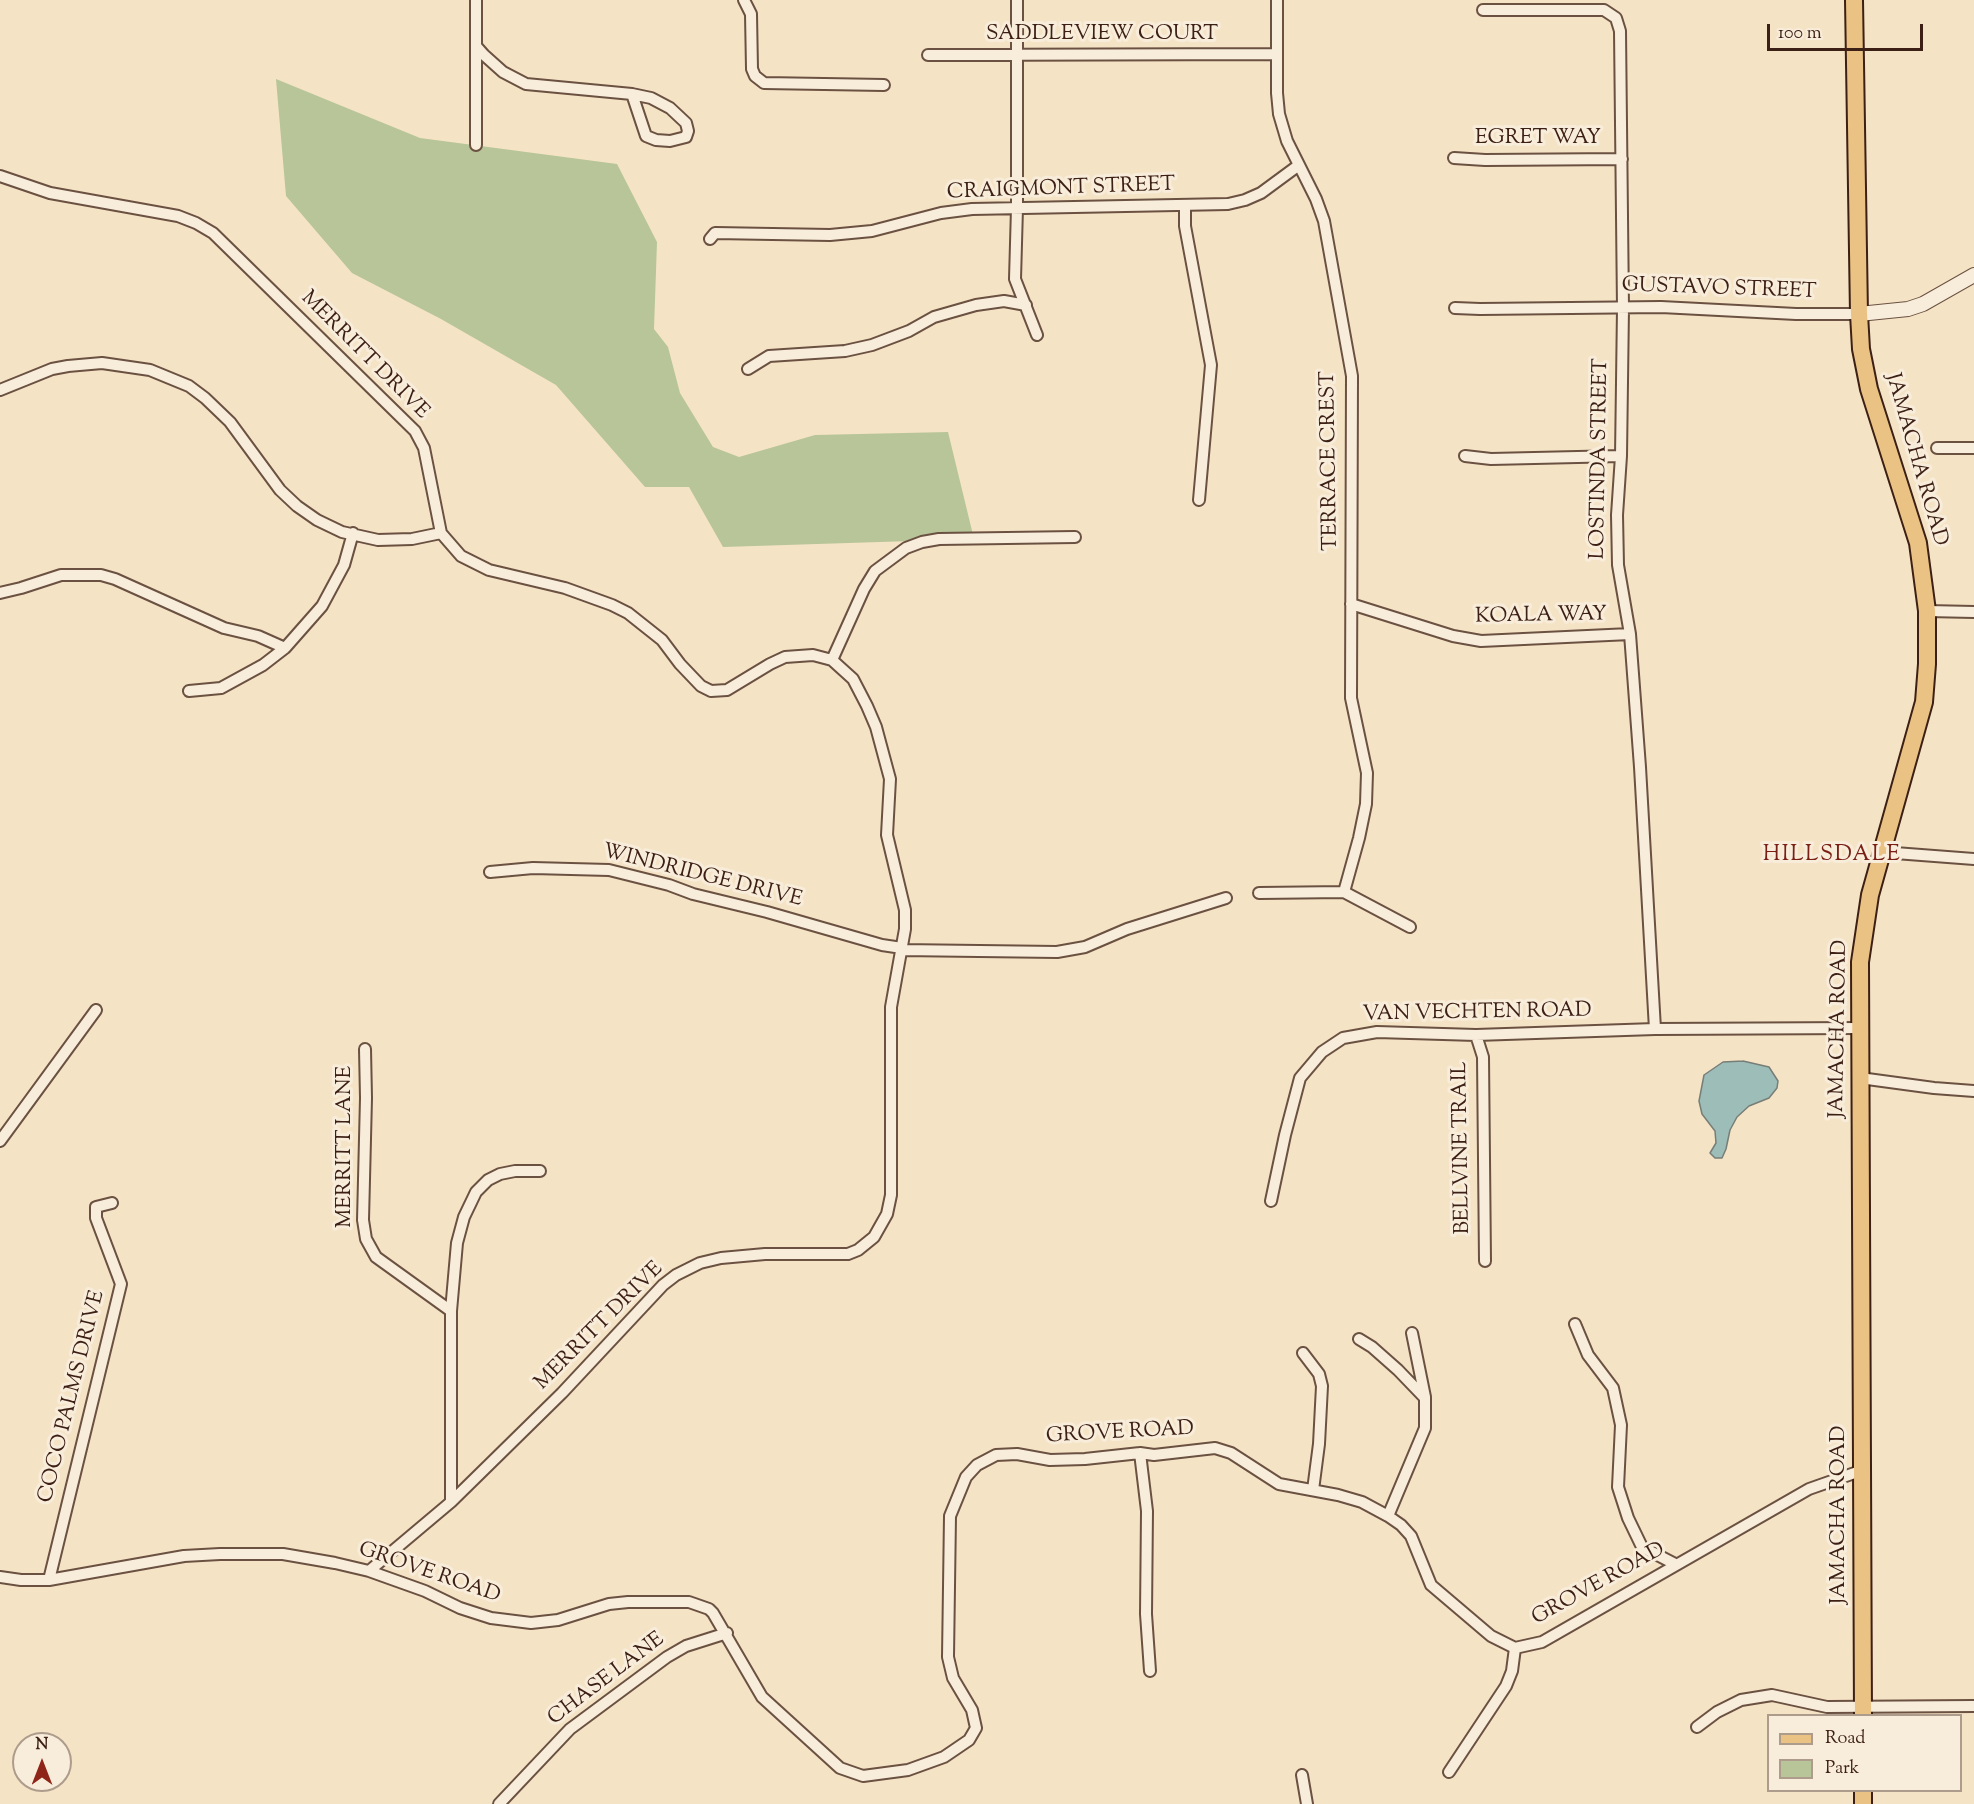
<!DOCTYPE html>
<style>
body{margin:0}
#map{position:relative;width:1974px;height:1804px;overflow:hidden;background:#f5e3c6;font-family:"Sorts Mill Goudy",serif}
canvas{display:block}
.legend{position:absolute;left:1767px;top:1714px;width:195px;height:78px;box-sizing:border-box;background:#f8edda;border:2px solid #ad9b8b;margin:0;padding:8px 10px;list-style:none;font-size:18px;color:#3d2015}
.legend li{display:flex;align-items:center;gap:12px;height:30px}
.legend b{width:30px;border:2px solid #ad9b8b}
.north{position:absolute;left:12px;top:1732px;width:60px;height:60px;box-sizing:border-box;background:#f8edda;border:2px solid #ad9b8b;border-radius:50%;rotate:0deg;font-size:16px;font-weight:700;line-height:24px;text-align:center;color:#3d2015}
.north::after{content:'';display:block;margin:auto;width:21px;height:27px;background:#8f2418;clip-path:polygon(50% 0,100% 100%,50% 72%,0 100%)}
.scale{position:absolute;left:1767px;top:24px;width:156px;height:27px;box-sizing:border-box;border:3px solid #3d2015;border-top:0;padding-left:8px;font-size:18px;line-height:21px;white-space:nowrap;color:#3d2015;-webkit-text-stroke:4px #f8edda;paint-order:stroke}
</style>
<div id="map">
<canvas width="1974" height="1804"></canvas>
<ul class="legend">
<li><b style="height:8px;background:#eac283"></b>Road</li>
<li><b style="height:16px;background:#b7c598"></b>Park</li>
</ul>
<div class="north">N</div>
<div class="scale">100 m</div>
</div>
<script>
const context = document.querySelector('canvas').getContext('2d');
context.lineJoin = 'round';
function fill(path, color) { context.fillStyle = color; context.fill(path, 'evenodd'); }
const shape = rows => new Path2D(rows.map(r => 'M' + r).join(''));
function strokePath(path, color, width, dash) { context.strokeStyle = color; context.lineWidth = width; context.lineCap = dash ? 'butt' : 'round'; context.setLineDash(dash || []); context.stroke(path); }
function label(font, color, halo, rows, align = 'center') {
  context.font = font + ' "Sorts Mill Goudy",serif'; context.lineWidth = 6; context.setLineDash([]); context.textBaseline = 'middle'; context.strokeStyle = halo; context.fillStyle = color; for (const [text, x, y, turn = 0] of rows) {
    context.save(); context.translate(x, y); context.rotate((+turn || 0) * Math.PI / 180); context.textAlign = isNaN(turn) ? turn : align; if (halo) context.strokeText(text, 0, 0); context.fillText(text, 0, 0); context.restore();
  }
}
fill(shape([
 [276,79,420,138,617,164,657,242,654,329,668,347,680,393,713,447,739,457,815,435,948,432,974,539,723,547,689,487,645,487,556,385,441,319,352,273,286,196]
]), '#b7c598');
const water = shape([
 [1743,1061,1769,1067,1778,1081,1777,1088,1769,1098,1749,1106,1737,1117,1730,1130,1726,1149,1722,1158,1715,1158,1710,1153,1716,1143,1715,1131,1702,1114,1699,1101,1704,1075,1723,1062,1743,1061]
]);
fill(water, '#9dbdb9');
strokePath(water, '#777e77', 1.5);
const minor = shape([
 [476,0,476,145],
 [744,0,751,14,752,69,755,76,764,83,884,85],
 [1017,0,1017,208,1015,279,1037,335],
 [1277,0,1277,93,1279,114,1287,141,1316,199,1324,221,1352,376,1351,698,1367,773,1366,804,1359,838,1344,892],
 [1483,10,1604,10,1616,18,1620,31,1623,308,1621,456,1617,515,1618,565,1630,634,1640,767,1655,1029],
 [476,46,484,55,503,72,526,84,632,94,646,136,656,140,670,141,686,137,688,131,686,123,670,108,651,98,632,94],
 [928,55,1276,54],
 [1454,158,1485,160,1622,159],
 [0,176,50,193,178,216,196,223,213,233,415,431,424,448,441,533,461,556,489,570,565,588,612,605,628,613,662,640,680,664,701,686,711,691,727,690,770,664,785,657,813,655,832,660,853,679,867,706,876,727,890,779,887,835,905,910,905,929,891,1007,891,1195,887,1214,874,1237,858,1250,848,1254,765,1254,721,1258,700,1263,676,1275,663,1285,562,1393,451,1502,369,1571],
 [1185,205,1185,226,1211,365,1199,500],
 [710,239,715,233,830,235,872,231,941,213,972,209,1228,204,1245,200,1261,193,1299,165],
 [1455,308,1480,309,1661,307,1796,314,1859,314],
 [748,369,769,356,845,351,872,345,909,331,934,317,976,305,1004,301,1026,305],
 [0,390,52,369,68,366,102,363,150,370,189,386,205,398,230,422,280,490,297,506,317,520,342,532,378,540,412,539,441,533],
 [1937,448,1974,448],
 [1465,456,1491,459,1621,456],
 [0,593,21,588,61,575,101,575,115,579,224,628,258,636,285,648],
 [1351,604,1453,636,1481,641,1630,634],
 [1927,611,1974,612],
 [832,660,864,589,875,571,906,548,922,542,939,539,1075,537],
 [189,691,221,688,263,665,285,648,322,606,344,565,353,533],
 [1882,852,1974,859],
 [490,872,533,868,609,870,669,885,693,894,767,912,882,945,902,948],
 [1259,893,1344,892,1410,927],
 [901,950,1057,952,1085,947,1127,929,1226,898],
 [1476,1035,1483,1057,1485,1261],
 [365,1049,366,1098,363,1220,366,1239,376,1257,451,1311],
 [1860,1078,1934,1088,1974,1091],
 [0,1141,96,1010],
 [1271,1201,1285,1135,1300,1078,1322,1052,1343,1038,1377,1032,1476,1035,1655,1029,1860,1028],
 [1575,1324,1588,1355,1613,1388,1621,1425,1618,1487,1628,1518,1642,1547,1675,1564],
 [1359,1339,1372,1347,1398,1370,1424,1397],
 [1303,1353,1319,1374,1322,1386,1319,1444,1313,1490],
 [1140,1453,1147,1511,1146,1614,1150,1671],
 [451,1502,451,1311,457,1243,464,1217,476,1192,488,1180,500,1174,515,1171,540,1171],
 [1388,1516,1425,1428,1425,1397,1412,1333],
 [0,1577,21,1580,49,1580,184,1556,220,1554,283,1554,335,1563,369,1571,425,1591,460,1608,491,1618,531,1623,558,1620,609,1604,628,1602,689,1602,709,1609,713,1613,762,1697,840,1768,863,1776,908,1770,944,1757,969,1740,976,1728,972,1710,953,1678,948,1657,950,1516,966,1477,977,1465,996,1455,1017,1454,1050,1460,1085,1459,1140,1453,1154,1455,1215,1448,1231,1453,1279,1484,1338,1495,1362,1502,1388,1516,1401,1525,1411,1536,1431,1585,1491,1636,1515,1648,1542,1642,1809,1489,1863,1470],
 [49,1580,121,1284,96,1218,96,1207,112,1203],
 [1697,1727,1717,1712,1741,1700,1772,1695,1827,1707,1974,1706],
 [1449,1772,1506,1686,1512,1671,1515,1648],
 [1302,1775,1307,1804],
 [499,1804,570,1729,667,1657,686,1646,727,1633]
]);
const tertiary = shape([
 [1859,314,1908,309,1923,304,1974,275]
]);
const primary = shape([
 [1854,0,1859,314,1861,349,1869,389,1918,543,1927,611,1927,664,1924,702,1870,895,1860,962,1863,1716],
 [1863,1804,1863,1790]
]);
strokePath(minor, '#6b5141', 14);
strokePath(tertiary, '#6b5141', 16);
strokePath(primary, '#3d2015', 20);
strokePath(minor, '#f8edda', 10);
strokePath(tertiary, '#f8edda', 14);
strokePath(primary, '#eac283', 16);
label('21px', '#3d2015', '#f8edda', [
 ["SADDLEVIEW COURT",1102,35],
 ["EGRET WAY",1538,139],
 ["CRAIGMONT STREET",1061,190,-2],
 ["GUSTAVO STREET",1719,290,2],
 ["MERRITT DRIVE",364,356,45],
 ["LOSTINDA STREET",1601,459,-89],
 ["JAMACHA ROAD",1915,460,74],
 ["TERRACE CREST",1331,461,-91],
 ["KOALA WAY",1541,617,-1],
 ["WINDRIDGE DRIVE",702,877,14],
 ["VAN VECHTEN ROAD",1477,1014,-1],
 ["JAMACHA ROAD",1840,1029,-89],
 ["MERRITT LANE",346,1147,-90],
 ["BELLVINE TRAIL",1463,1148,-91],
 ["MERRITT DRIVE",600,1327,-45],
 ["COCO PALMS DRIVE",73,1397,-76],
 ["GROVE ROAD",1120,1434,-3],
 ["JAMACHA ROAD",1840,1515,-90],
 ["GROVE ROAD",429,1574,19],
 ["GROVE ROAD",1599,1585,-29],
 ["CHASE LANE",607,1680,-37]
]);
context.letterSpacing = '1.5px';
label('22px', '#7a1f14', '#f8edda', [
 ["HILLSDALE",1832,856]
]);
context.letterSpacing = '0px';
</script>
